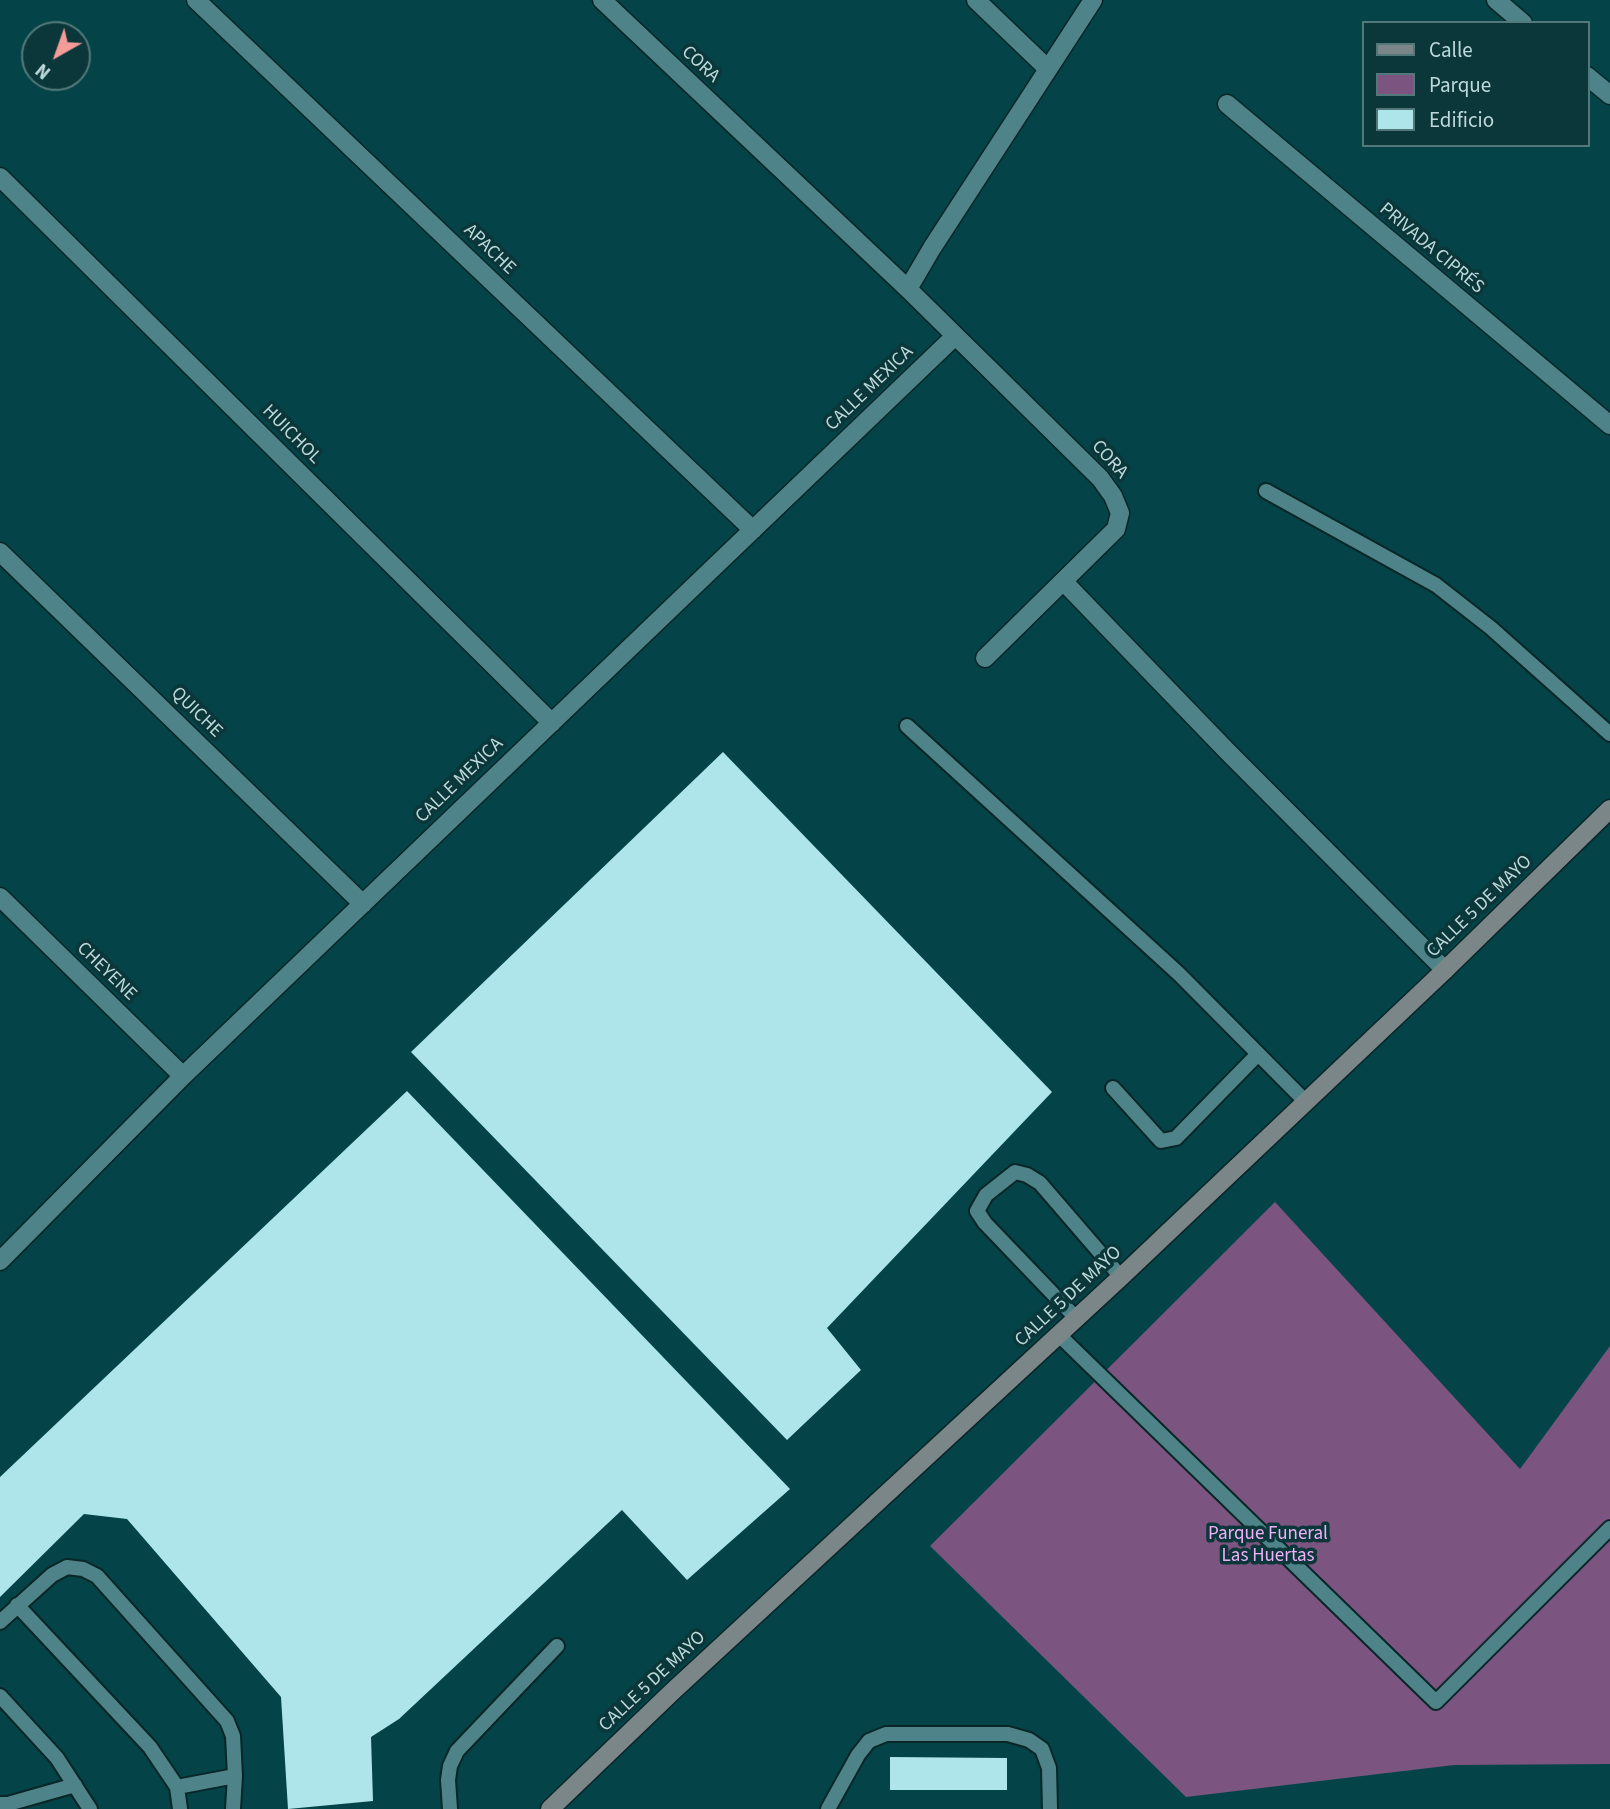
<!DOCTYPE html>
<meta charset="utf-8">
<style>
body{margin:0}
#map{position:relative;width:1610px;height:1809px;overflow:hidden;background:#044347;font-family:"Source Sans 3",sans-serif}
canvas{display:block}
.legend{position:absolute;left:1362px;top:21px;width:228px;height:126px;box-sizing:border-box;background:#0b373a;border:2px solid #53787a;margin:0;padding:9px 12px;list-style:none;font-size:21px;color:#bed9db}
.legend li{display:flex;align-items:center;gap:14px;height:35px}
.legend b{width:35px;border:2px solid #53787a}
.north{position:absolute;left:21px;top:21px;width:70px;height:70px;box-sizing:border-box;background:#0b373a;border:2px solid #53787a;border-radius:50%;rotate:220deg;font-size:19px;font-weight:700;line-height:28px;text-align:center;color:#bed9db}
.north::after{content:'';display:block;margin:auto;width:24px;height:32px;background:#f59b98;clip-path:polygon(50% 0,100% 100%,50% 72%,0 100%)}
</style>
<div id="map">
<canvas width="1610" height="1809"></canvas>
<ul class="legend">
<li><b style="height:9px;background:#7b8688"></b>Calle</li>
<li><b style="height:19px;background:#7b5480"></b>Parque</li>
<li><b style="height:19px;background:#ade5ea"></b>Edificio</li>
</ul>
<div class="north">N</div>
</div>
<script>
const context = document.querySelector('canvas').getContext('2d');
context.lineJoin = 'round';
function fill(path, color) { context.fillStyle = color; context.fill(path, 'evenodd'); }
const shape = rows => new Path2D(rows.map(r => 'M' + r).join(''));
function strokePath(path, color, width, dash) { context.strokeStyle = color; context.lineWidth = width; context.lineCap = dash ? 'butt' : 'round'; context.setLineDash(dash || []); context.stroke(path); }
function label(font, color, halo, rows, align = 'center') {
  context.font = font + ' "Source Sans 3",sans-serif'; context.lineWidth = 7; context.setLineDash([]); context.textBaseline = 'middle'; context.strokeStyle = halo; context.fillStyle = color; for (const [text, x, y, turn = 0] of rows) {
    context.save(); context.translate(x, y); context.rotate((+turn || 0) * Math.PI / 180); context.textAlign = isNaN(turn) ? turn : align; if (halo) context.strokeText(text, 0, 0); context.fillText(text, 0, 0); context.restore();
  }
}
fill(shape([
 [1275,1202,1520,1469,1610,1346,1610,1764,1454,1765,1186,1797,930,1546]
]), '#7b5480');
fill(shape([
 [723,752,1052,1092,827,1328,861,1370,787,1440,411,1052],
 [407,1091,790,1489,687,1580,622,1510,399,1719,371,1737,373,1801,288,1809,281,1697,127,1519,84,1514,0,1597,0,1477],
 [890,1757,1007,1758,1007,1790,890,1790]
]), '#ade5ea');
const lane = shape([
 [1266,491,1436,585,1491,628,1610,734],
 [907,726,1179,974,1306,1102],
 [1113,1088,1161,1141,1176,1138,1258,1054],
 [1076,1318,985,1223,977,1211,986,1195,1015,1172,1027,1175,1040,1183,1121,1277],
 [1059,1335,1436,1702,1610,1528],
 [17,1605,150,1747,177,1787,180,1809],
 [0,1622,52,1575,67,1567,83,1569,97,1576,227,1721,233,1736,235,1776,233,1809],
 [0,1696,57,1758,90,1809],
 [177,1787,235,1776],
 [0,1804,8,1804,75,1785],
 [450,1809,448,1780,450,1766,457,1751,557,1646],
 [828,1809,858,1755,869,1741,886,1734,1008,1734,1029,1740,1042,1749,1049,1768,1050,1809]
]);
const street = shape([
 [196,0,753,530],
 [602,0,908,289,1100,478,1113,496,1120,513,1116,529,985,658],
 [976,0,1048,69],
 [1496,0,1523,23],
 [1587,76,1610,95],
 [1227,104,1610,425],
 [0,177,552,723],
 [908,289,932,248,1093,0],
 [0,552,363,904],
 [1064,582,1226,750,1445,970],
 [0,897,183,1076],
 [0,1261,183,1076,954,337]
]);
const secondary = shape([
 [550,1809,673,1691,1121,1277,1445,970,1610,809]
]);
strokePath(lane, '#092628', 18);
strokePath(street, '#092628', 21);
strokePath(secondary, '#092628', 21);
strokePath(lane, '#4e8489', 14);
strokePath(street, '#4e8489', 18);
strokePath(secondary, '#7b8688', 18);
label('19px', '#bed9db', '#0b373a', [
 ["CORA",700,65,43],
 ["PRIVADA CIPRÉS",1431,249,40],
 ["APACHE",489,250,44],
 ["CALLE MEXICA",870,389,-44],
 ["HUICHOL",291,435,45],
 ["CORA",1109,460,48],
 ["QUICHE",196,713,44],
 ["CALLE MEXICA",460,781,-44],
 ["CALLE 5 DE MAYO",1480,907,-44],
 ["CHEYENE",106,972,44],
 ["CALLE 5 DE MAYO",1069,1297,-43],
 ["CALLE 5 DE MAYO",653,1682,-43]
]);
label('19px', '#efb0f8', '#0b373a', [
 ["Parque Funeral",1268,1535],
 ["Las Huertas",1268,1557]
]);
</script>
